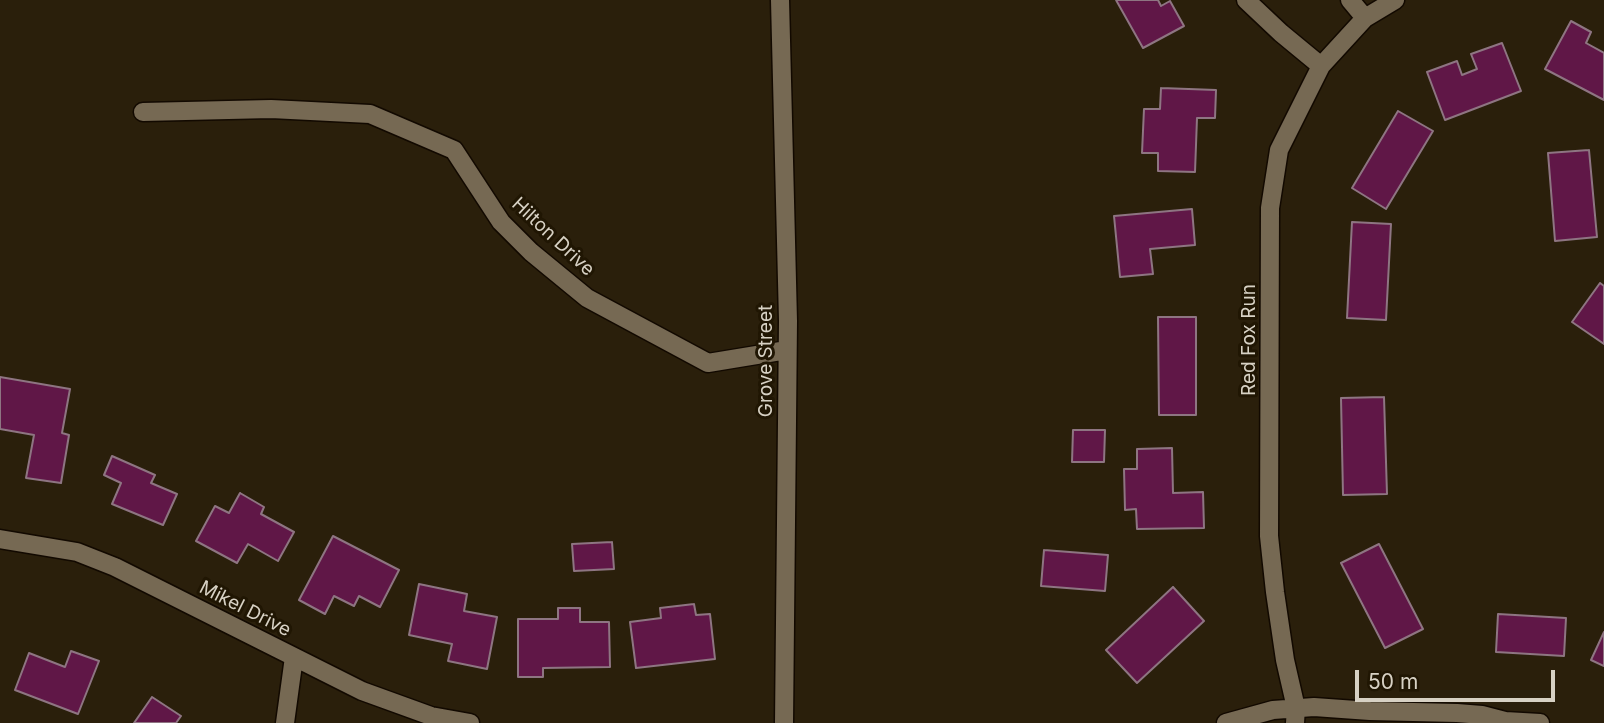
<!DOCTYPE html>
<style>
body{margin:0}
#map{position:relative;width:1604px;height:723px;overflow:hidden;background:#2a1f0b;font-family:Inter,sans-serif}
canvas{display:block}
.scale{position:absolute;left:1355px;top:670px;width:200px;height:32px;box-sizing:border-box;border:4px solid #d7d1c4;border-top:0;padding-left:9px;font-size:21px;line-height:24px;white-space:nowrap;color:#d7d1c4;-webkit-text-stroke:5px #201603;paint-order:stroke}
</style>
<div id="map">
<canvas width="1604" height="723"></canvas>
<div class="scale">50 m</div>
</div>
<script>
const context = document.querySelector('canvas').getContext('2d');
context.lineJoin = 'round';
function fill(path, color) { context.fillStyle = color; context.fill(path, 'evenodd'); }
const shape = rows => new Path2D(rows.map(r => 'M' + r).join(''));
function strokePath(path, color, width, dash) { context.strokeStyle = color; context.lineWidth = width; context.lineCap = dash ? 'butt' : 'round'; context.setLineDash(dash || []); context.stroke(path); }
function label(font, color, halo, rows, align = 'center') {
  context.font = font + ' Inter,sans-serif'; context.lineWidth = 6; context.setLineDash([]); context.textBaseline = 'middle'; context.strokeStyle = halo; context.fillStyle = color; for (const [text, x, y, turn = 0] of rows) {
    context.save(); context.translate(x, y); context.rotate((+turn || 0) * Math.PI / 180); context.textAlign = isNaN(turn) ? turn : align; if (halo) context.strokeText(text, 0, 0); context.fillText(text, 0, 0); context.restore();
  }
}
const building = shape([
 [1116,0,1158,0,1161,6,1170,1,1184,26,1143,48,1116,0],
 [1571,21,1591,32,1586,43,1604,53,1604,100,1545,69,1571,21],
 [1502,43,1521,91,1445,120,1427,72,1457,61,1462,75,1477,69,1471,54,1502,43],
 [1161,88,1216,90,1215,118,1197,118,1195,172,1158,171,1158,153,1142,153,1144,109,1160,109,1161,88],
 [1398,111,1433,131,1386,209,1352,188,1398,111],
 [1589,150,1597,237,1555,241,1548,153,1589,150],
 [1192,209,1195,245,1150,249,1153,274,1120,277,1114,216,1192,209],
 [1352,222,1391,224,1386,320,1347,318,1352,222],
 [1600,283,1604,286,1604,344,1572,322,1600,283],
 [1158,317,1196,317,1196,415,1159,415,1158,317],
 [0,377,70,389,62,433,69,435,61,483,26,478,34,435,0,429,0,377],
 [1384,397,1387,494,1343,495,1341,398,1384,397],
 [1073,430,1105,430,1104,462,1072,462,1073,430],
 [1172,448,1173,493,1203,492,1204,528,1137,529,1136,509,1125,510,1124,469,1137,469,1137,449,1172,448],
 [112,456,155,475,151,483,177,494,163,525,112,504,121,483,104,475,112,456],
 [240,493,264,507,261,514,294,532,278,561,248,544,237,563,196,541,215,506,229,513,240,493],
 [333,536,399,570,380,607,359,596,354,606,334,596,325,614,299,600,333,536],
 [612,542,614,569,574,571,572,544,612,542],
 [1379,544,1423,629,1385,648,1341,563,1379,544],
 [1044,550,1108,555,1105,591,1041,586,1044,550],
 [419,584,467,594,464,611,497,617,487,669,448,661,452,644,409,635,419,584],
 [1173,587,1204,621,1137,683,1106,650,1173,587],
 [694,604,696,615,710,614,715,659,636,668,630,622,661,618,660,608,694,604],
 [558,608,580,608,580,622,609,622,610,667,543,668,543,677,518,677,518,619,558,619,558,608],
 [1498,614,1566,618,1564,656,1496,652,1498,614],
 [1604,632,1604,666,1591,660,1604,632],
 [71,651,99,661,78,714,15,690,29,653,65,667,71,651],
 [152,697,181,716,176,723,134,723,152,697]
]);
fill(building, '#601747');
strokePath(building, '#8e7582', 2);
const minor = shape([
 [780,0,788,321,784,723],
 [1246,0,1281,33,1321,66],
 [1350,0,1365,18],
 [143,112,271,109,370,114,454,150,501,222,531,252,587,298,708,363,787,350],
 [0,539,77,552,115,567,362,691,431,716,470,723],
 [285,723,294,657],
 [1226,723,1273,710,1314,707,1370,711,1457,713,1482,715,1505,721,1540,723],
 [1295,723,1296,708,1285,660,1275,592,1269,536,1270,208,1279,150,1321,66,1365,18,1395,0]
]);
strokePath(minor, '#120900', 21);
strokePath(minor, '#766953', 18);
label('19px', '#d7d1c4', '#201603', [
 ["Hilton Drive",553,237,43],
 ["Red Fox Run",1249,340,-90],
 ["Grove Street",766,361,-90],
 ["Mikel Drive",245,609,27]
]);
</script>
